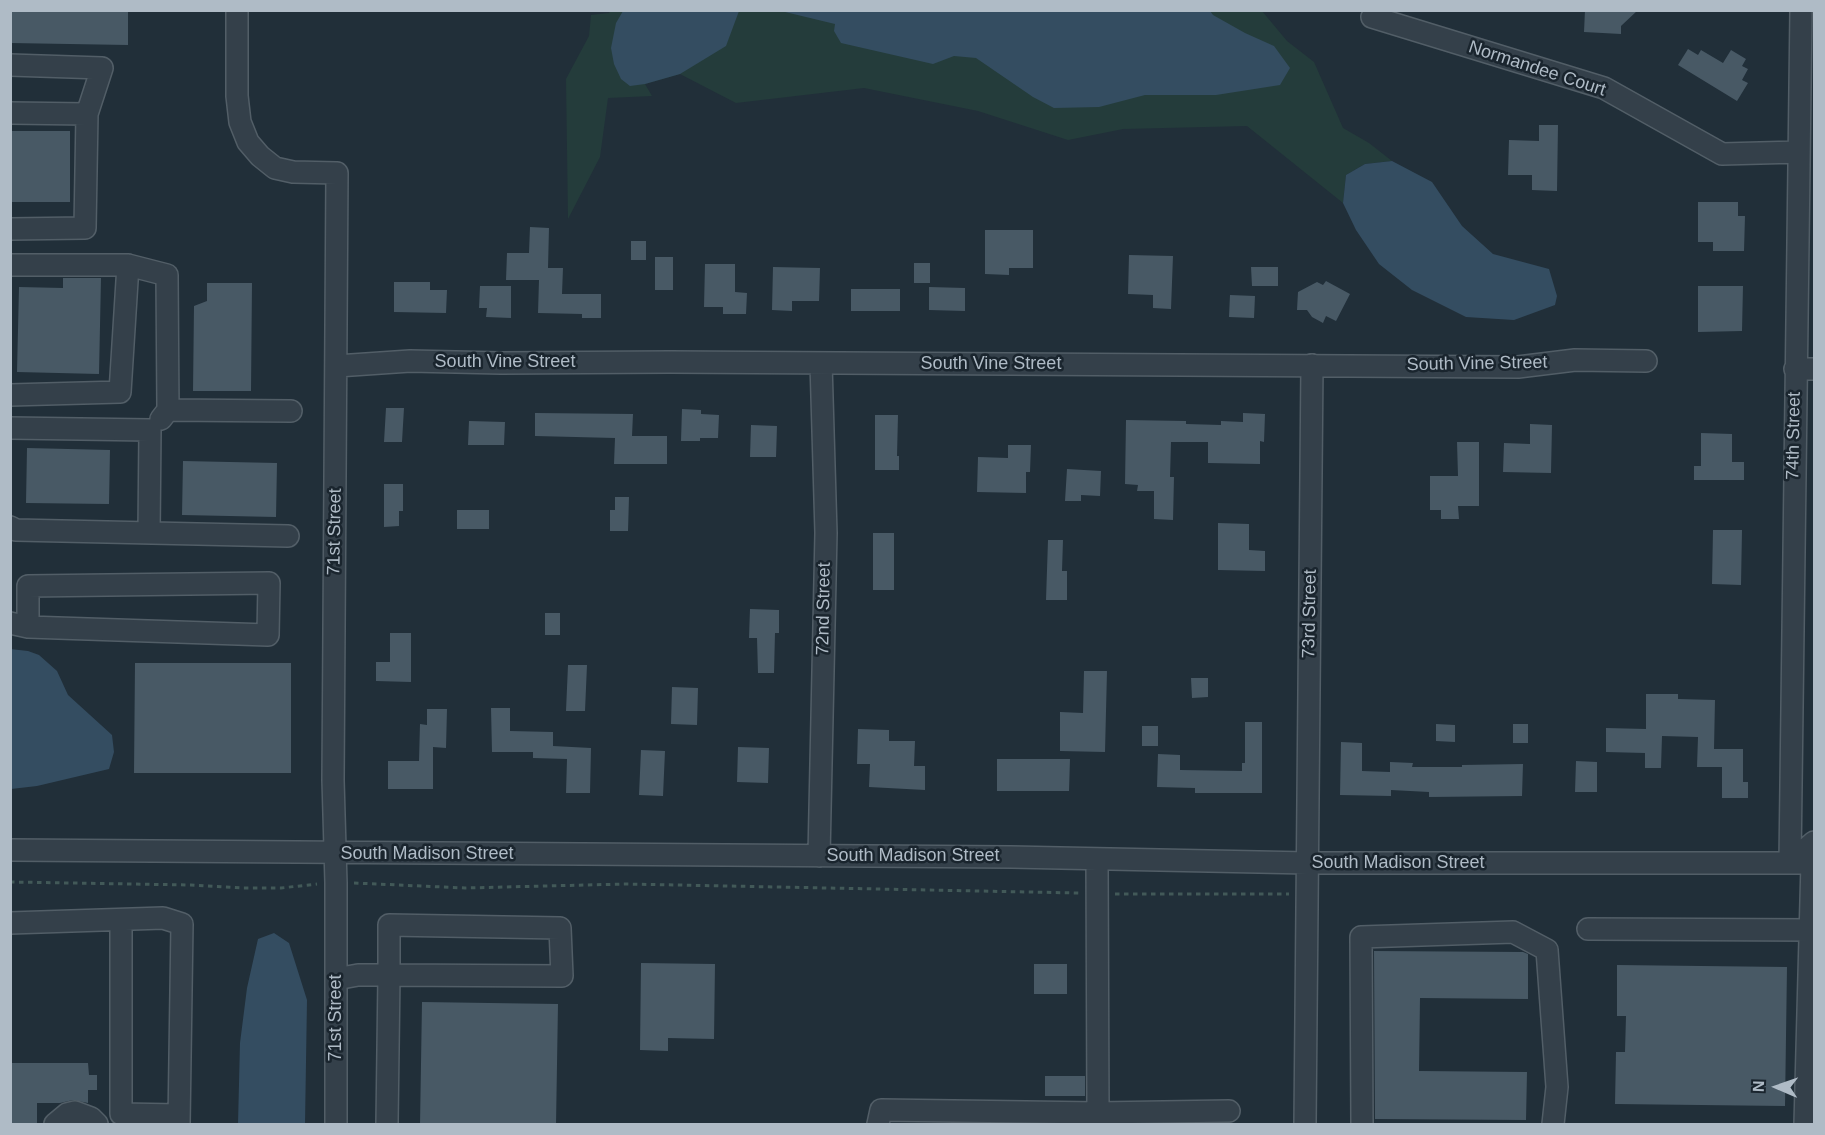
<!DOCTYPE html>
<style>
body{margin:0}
#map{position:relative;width:1825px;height:1135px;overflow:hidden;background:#212f39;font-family:Helvetica,sans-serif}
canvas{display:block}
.frame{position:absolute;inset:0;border:12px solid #afbbc6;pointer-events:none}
.north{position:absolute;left:1747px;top:1057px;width:60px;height:60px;-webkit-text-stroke:4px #1a252e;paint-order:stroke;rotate:272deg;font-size:16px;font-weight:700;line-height:24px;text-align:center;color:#afbbc6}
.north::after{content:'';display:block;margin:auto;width:21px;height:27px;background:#afbbc6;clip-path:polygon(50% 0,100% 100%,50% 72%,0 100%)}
</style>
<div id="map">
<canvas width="1825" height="1135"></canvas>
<div class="frame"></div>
<div class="north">N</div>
</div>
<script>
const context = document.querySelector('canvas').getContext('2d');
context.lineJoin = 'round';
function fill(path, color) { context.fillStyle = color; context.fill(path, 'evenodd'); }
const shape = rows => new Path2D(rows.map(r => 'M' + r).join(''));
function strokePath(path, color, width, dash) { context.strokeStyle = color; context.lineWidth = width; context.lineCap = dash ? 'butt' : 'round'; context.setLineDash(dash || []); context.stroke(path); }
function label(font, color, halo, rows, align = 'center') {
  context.font = font + ' Helvetica,sans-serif'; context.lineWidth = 5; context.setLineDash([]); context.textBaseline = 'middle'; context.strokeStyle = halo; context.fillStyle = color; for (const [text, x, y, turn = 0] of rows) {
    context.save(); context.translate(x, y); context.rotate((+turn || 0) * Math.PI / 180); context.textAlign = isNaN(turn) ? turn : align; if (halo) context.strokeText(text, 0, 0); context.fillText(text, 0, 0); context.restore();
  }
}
fill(shape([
 [610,11,1262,11,1287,41,1314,62,1343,128,1369,143,1392,161,1365,164,1346,175,1343,203,1247,126,1123,129,1068,140,978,111,864,88,736,103,680,74,645,84,652,96,608,98,600,157,568,219,566,79,589,36,591,15,609,13]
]), '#243c3b');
fill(shape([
 [623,11,623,10,739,11,726,46,680,74,645,84,630,86,621,79,614,64,611,48,616,23],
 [781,11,1210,11,1213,15,1245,33,1274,46,1290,68,1280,85,1216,95,1145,95,1099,107,1054,108,1033,97,976,58,954,56,933,64,841,43,834,31,835,24],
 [1392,161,1432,182,1462,226,1493,254,1549,269,1557,296,1555,305,1514,320,1466,317,1412,290,1379,264,1356,230,1343,203,1346,175,1365,164],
 [10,649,28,651,39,655,57,671,68,695,112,735,114,752,109,769,37,786,11,789],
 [274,933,289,943,307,1000,305,1124,238,1124,240,1043,247,988,258,939]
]), '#344d61');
fill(shape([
 [10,10,128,10,128,45,10,43],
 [1585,10,1638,10,1621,26,1621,34,1584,32],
 [1688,49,1698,55,1701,50,1723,63,1731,50,1746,59,1742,66,1748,69,1742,80,1748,83,1737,101,1678,65],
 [1539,125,1558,125,1557,191,1532,190,1532,175,1508,175,1509,140,1539,141],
 [10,131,70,131,70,202,10,202],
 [1698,202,1738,202,1738,216,1745,216,1744,251,1713,251,1713,242,1698,242],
 [530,227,549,228,548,268,563,268,562,294,601,294,601,318,582,318,582,314,538,313,539,280,506,280,507,253,529,253],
 [985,230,1033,230,1033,268,1009,268,1009,275,985,274],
 [631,241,646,241,646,260,631,260],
 [1129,255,1173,256,1171,309,1153,308,1153,295,1128,294],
 [655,257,673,257,673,290,655,290],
 [914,263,930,263,930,283,914,283],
 [705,264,735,264,735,292,747,293,746,314,723,314,723,307,704,307],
 [773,267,820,268,819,301,792,301,792,311,772,310],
 [1251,267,1278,267,1278,286,1252,286],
 [63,278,101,278,99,374,17,372,19,287,63,288],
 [1326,281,1350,294,1336,321,1326,316,1323,323,1312,317,1307,310,1297,310,1298,292,1317,282,1323,285],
 [394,282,430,282,430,290,447,290,446,313,394,312],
 [207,283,252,283,251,391,193,391,194,306,207,301],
 [480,286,511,286,511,318,486,317,487,308,479,308],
 [1698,286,1743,286,1742,331,1698,332],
 [929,287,965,288,965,311,929,310],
 [851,289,900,289,900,311,851,311],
 [1230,295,1255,296,1254,318,1229,317],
 [386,408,404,408,402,442,384,442],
 [682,409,701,410,701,414,719,415,718,438,700,438,700,441,681,441],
 [535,413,633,414,632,436,667,436,667,464,614,464,615,438,535,436],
 [1243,413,1265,414,1264,442,1260,441,1260,464,1208,463,1208,442,1171,442,1170,477,1174,477,1173,520,1154,519,1154,491,1137,491,1138,485,1125,484,1126,420,1186,421,1186,424,1221,425,1221,421,1243,422],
 [875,415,898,415,897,456,899,456,899,470,875,470],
 [469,421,505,422,504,445,468,445],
 [1530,424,1552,425,1551,473,1503,472,1504,443,1530,444],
 [751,425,777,426,776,457,750,457],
 [1701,433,1732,434,1732,462,1744,462,1744,480,1694,480,1694,466,1701,466],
 [1457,442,1479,442,1479,506,1458,506,1459,519,1441,519,1441,510,1430,510,1430,476,1458,476],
 [1008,445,1031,445,1030,472,1026,472,1026,493,977,492,978,457,1008,458],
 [27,448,110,450,109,504,26,503],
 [183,461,277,463,276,517,182,515],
 [1067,469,1101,471,1100,496,1081,495,1081,501,1065,501],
 [384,484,403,484,403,511,399,511,399,526,384,527],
 [615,497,629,497,628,531,610,531,610,510,615,510],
 [457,510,489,510,489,529,457,529],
 [1218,523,1249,524,1249,550,1265,551,1265,571,1218,570],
 [1713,530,1742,530,1741,585,1712,584],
 [873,533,894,533,894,590,873,590],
 [1048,540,1063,540,1062,571,1067,571,1067,600,1046,600],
 [750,609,779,610,779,633,775,633,774,673,758,673,757,638,749,638],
 [545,613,560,613,560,635,545,635],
 [390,633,411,633,411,682,376,681,376,662,390,662],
 [135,663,291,663,291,773,134,773],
 [568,665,587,665,585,711,566,711],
 [1084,671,1107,671,1105,752,1060,751,1060,712,1083,713],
 [1191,678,1208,678,1208,697,1192,698],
 [672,687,698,688,697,725,671,724],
 [1646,694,1678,694,1678,699,1715,700,1714,749,1743,749,1743,782,1748,782,1748,798,1722,798,1722,767,1697,767,1698,737,1662,736,1661,768,1645,768,1645,753,1606,752,1606,728,1646,729],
 [491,708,510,708,510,731,553,732,553,746,591,748,590,793,566,793,567,759,533,758,533,752,492,752],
 [427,709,447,709,446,748,433,747,433,789,388,789,388,761,419,761,420,724,427,725],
 [1245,722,1262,722,1262,793,1195,793,1195,788,1157,787,1158,754,1180,755,1180,770,1242,771,1242,763,1245,763],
 [1436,724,1455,725,1455,742,1436,741],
 [1513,724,1528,724,1528,743,1513,743],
 [1142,726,1158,726,1158,746,1142,746],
 [858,729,889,730,889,741,915,741,914,766,925,766,925,790,869,787,870,764,857,764],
 [1341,742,1362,743,1362,771,1390,772,1390,762,1413,763,1412,767,1462,767,1462,765,1523,764,1522,796,1429,797,1429,792,1391,790,1391,796,1340,795],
 [738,747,769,748,768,783,737,782],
 [641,750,665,751,663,796,639,795],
 [997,759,1070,759,1069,791,997,791],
 [1576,761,1597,762,1597,792,1575,792],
 [1374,951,1523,952,1528,954,1528,999,1420,998,1419,1071,1527,1072,1526,1120,1375,1119],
 [641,963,715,964,714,1039,668,1038,668,1051,640,1050],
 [1034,964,1067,964,1067,994,1034,994],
 [1617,965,1787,967,1785,1106,1615,1104,1616,1052,1625,1052,1626,1016,1617,1016],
 [422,1002,558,1004,556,1125,420,1125],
 [10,1063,88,1063,89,1075,97,1075,97,1090,88,1090,88,1103,73,1100,60,1103,37,1103,37,1125,10,1125],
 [1045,1076,1085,1076,1085,1096,1045,1096]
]), '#485965');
const minor = shape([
 [237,10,237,96,240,122,248,142,260,156,275,168,293,172,337,173,333,780,336,883,336,1124],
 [1372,17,1604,88,1722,154,1798,152],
 [10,65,102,68,87,114],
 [10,113,87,114,85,228,10,229],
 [10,265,128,265,167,275,168,410],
 [337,366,410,361,501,363,670,362,1518,367,1575,360,1646,361],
 [1795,369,1814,369],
 [10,395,120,392,128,265],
 [161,419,168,410,291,411],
 [10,428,150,430,149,533],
 [10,527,16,530,288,536],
 [10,623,28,627,268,635,269,583,28,586,28,627],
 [10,850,1011,857,1308,863,1814,863],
 [819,856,826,533,821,363],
 [1790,863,1801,10],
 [1790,863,1814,842],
 [121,921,121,1114,179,1115],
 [10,923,163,918,182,924,179,1124],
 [1588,929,1814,930],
 [336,979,358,975,389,975,562,976,560,928,389,925,389,975,387,1124],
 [55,1124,67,1114,75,1112,91,1118,97,1124],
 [878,1124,881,1110,1098,1113,1097,859],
 [1098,1124,1098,1113,1229,1111],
 [1305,1124,1312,365],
 [1362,1124,1361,937,1513,932,1547,950,1557,1087,1553,1124],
 [1805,1124,1812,863]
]);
strokePath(minor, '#525e67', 24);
strokePath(shape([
 [10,882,191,885,243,888,281,888,317,884],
 [354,883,465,888,626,884,1079,893],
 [1115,894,1289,894]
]), '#425958', 3, [4.5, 4.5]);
strokePath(minor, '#34404a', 21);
label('18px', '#afbbc6', '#1a252e', [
 ["Normandee Court",1537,69,18],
 ["South Vine Street",505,362],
 ["South Vine Street",991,364],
 ["South Vine Street",1477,364,-1],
 ["74th Street",1794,436,-89],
 ["71st Street",335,532,-89],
 ["72nd Street",824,609,-89],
 ["73rd Street",1310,614,-89],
 ["South Madison Street",427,854],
 ["South Madison Street",913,856],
 ["South Madison Street",1398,863],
 ["71st Street",336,1018,-90]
]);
</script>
